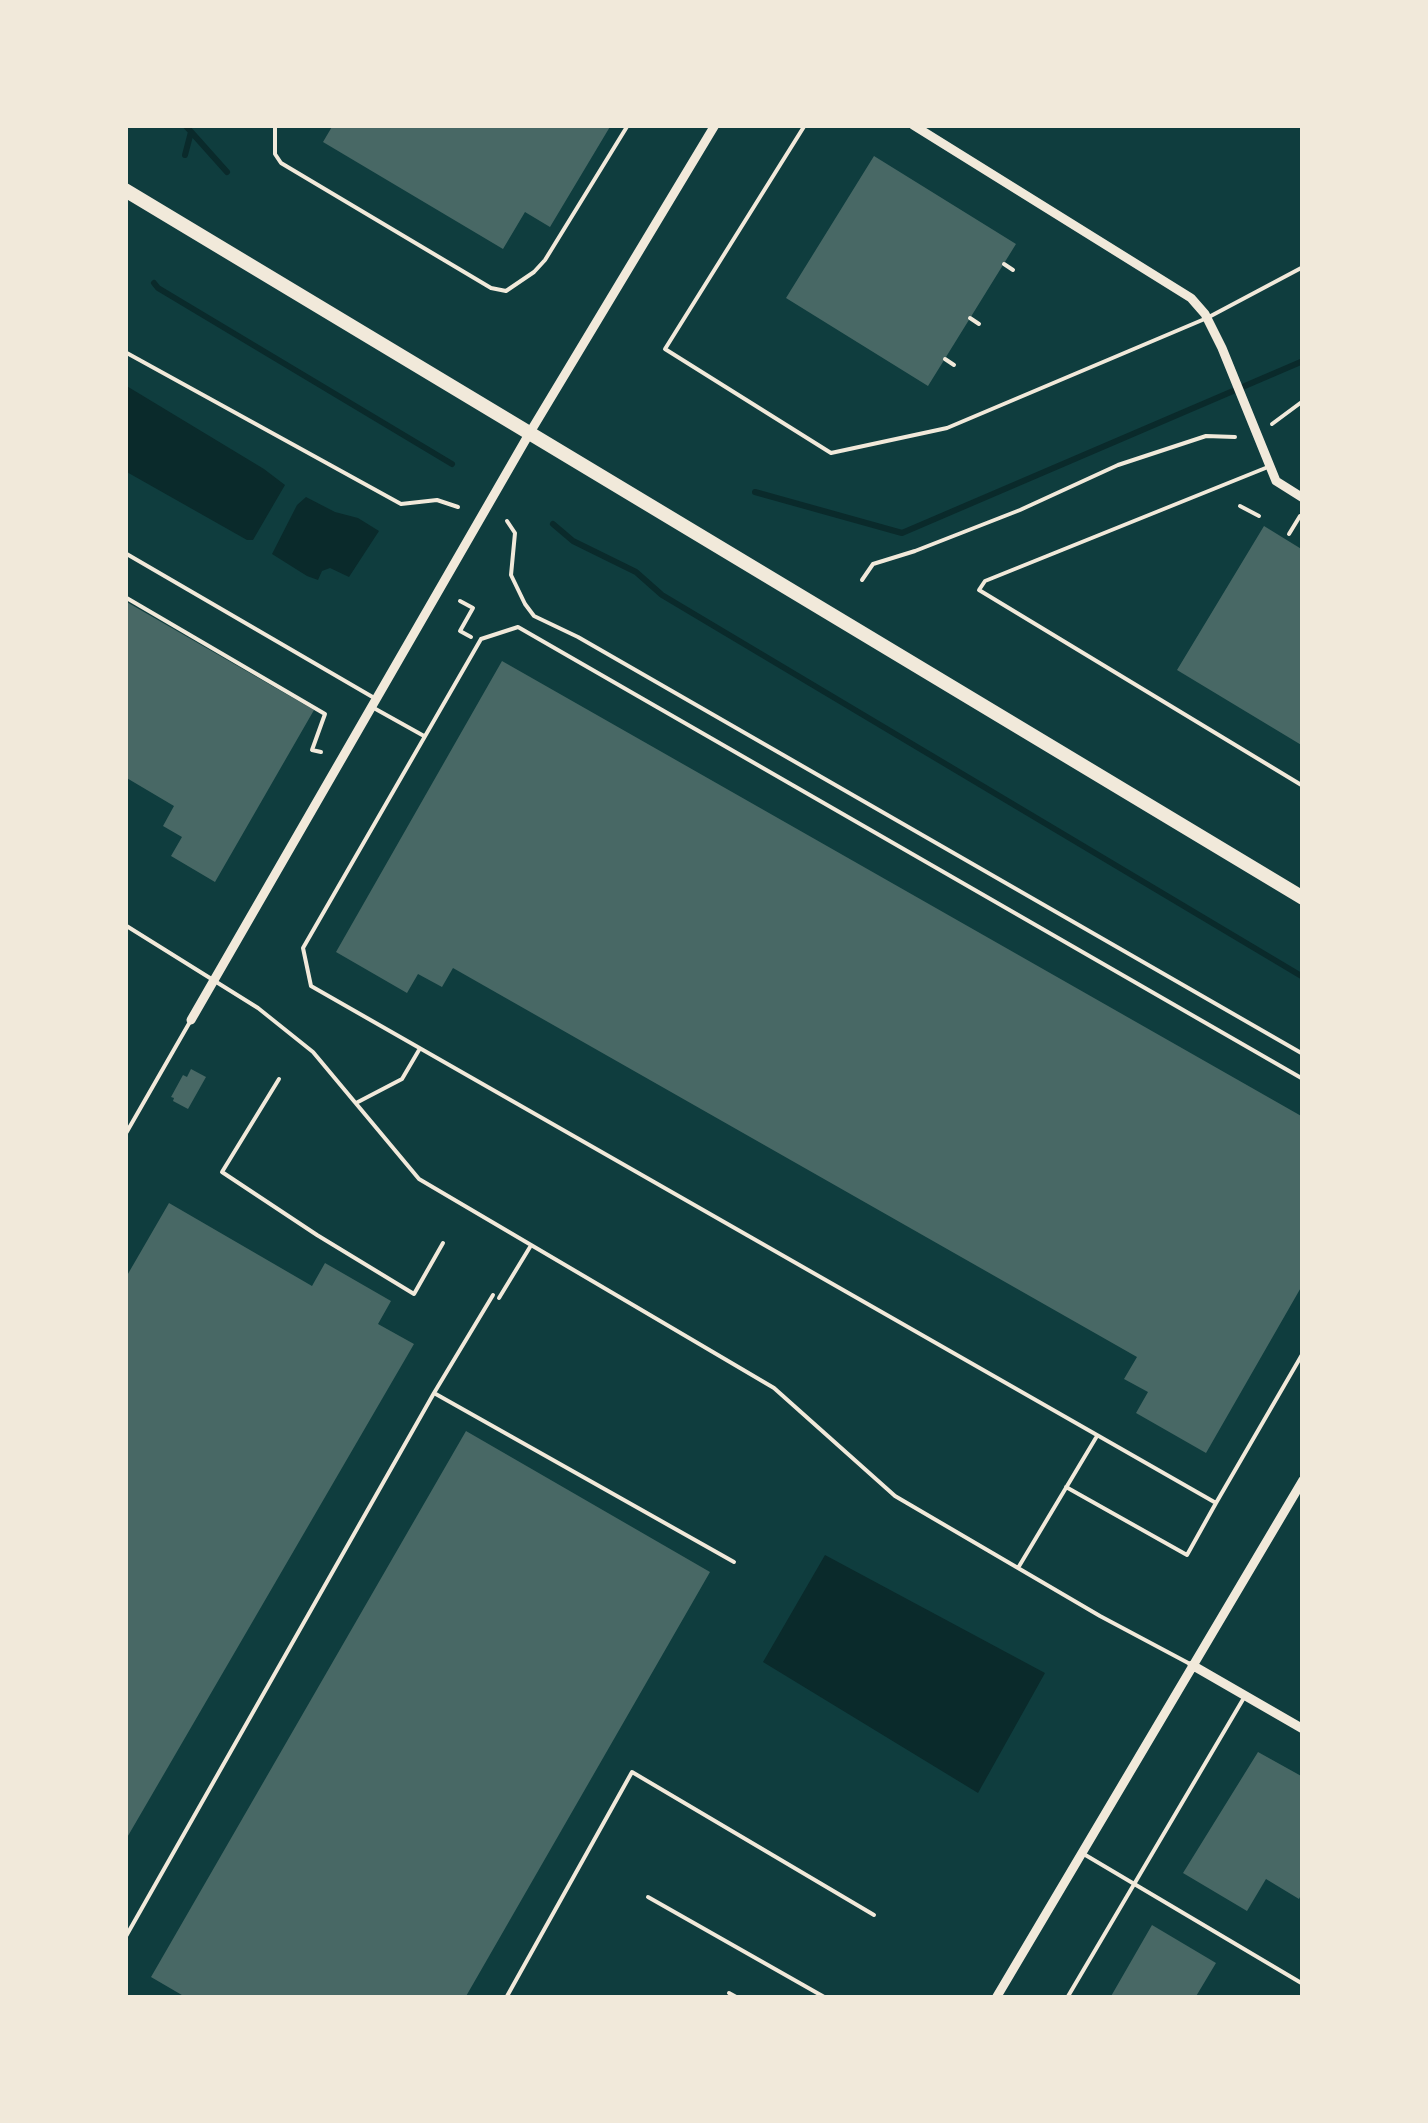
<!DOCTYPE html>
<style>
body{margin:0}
#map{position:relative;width:1428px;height:2123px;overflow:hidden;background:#0f3d3e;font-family:Arial,sans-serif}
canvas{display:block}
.frame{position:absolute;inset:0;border:128px solid #f1e9da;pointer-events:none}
</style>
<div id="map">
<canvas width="1428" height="2123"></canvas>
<div class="frame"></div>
</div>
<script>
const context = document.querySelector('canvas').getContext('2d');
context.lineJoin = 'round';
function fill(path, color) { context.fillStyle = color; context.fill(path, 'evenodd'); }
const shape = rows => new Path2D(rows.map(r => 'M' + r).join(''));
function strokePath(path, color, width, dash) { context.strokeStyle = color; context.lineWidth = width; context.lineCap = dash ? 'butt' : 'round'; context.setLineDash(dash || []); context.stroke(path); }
fill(shape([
 [125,385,264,469,285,485,253,540,247,540,125,471],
 [306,497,335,512,358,518,379,531,349,577,330,568,322,571,318,580,307,576,272,554,297,505],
 [825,1555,1045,1673,978,1793,763,1662]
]), '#0a2a2b');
strokePath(shape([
 [185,125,227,172],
 [185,155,191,132],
 [154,283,158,288,452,464],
 [755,492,902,533,1303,361],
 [553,524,573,541,636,572,662,595,1303,977]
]), '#0a2a2b', 6);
fill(shape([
 [333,125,611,125,550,227,525,212,503,249,323,142],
 [874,156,1016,244,928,386,786,298],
 [1264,526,1303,550,1303,746,1177,670],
 [125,601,314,710,215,882,171,856,182,837,163,826,174,806,125,777],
 [502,661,1303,1117,1303,1284,1206,1453,1136,1413,1148,1392,1124,1379,1137,1357,453,968,442,987,418,974,407,993,336,952],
 [191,1069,206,1077,188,1109,173,1101,174,1098,171,1097,183,1075,187,1077],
 [169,1203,312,1286,325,1263,391,1301,378,1324,414,1344,125,1841,125,1279],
 [466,1431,710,1572,465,1998,187,1998,151,1977],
 [1258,1752,1303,1777,1303,1891,1299,1899,1266,1879,1247,1911,1183,1873],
 [1152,1925,1216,1963,1195,1998,1110,1998]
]), '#486865');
strokePath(shape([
 [1004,264,1013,270],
 [970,318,979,324],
 [125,352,401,504,437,500,458,507],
 [945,359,954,365],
 [1272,424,1303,401],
 [1240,506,1259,516],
 [507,521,515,533,511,575,525,604,534,616,578,637,1303,1054],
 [1289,534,1300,516],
 [862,580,873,564,915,551,1020,510,1118,465,1206,436,1235,437],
 [125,597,325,714,312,750,321,752],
 [460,601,473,608,460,631,471,637]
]), '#f1e9da', 4);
strokePath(shape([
 [275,125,275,154,281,163,491,288,506,291,534,272,545,260,628,125],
 [805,125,665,349,831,453,947,428,1207,318,1303,267],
 [1268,467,985,581,979,590,1303,786],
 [125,553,376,699],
 [372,707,424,736],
 [125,925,258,1008,313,1052,419,1179,774,1388,895,1496,1100,1616,1192,1665],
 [279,1079,222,1172,317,1235,414,1294,443,1243],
 [1303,1079,518,627,481,639,303,948,311,986,1216,1503,1303,1353],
 [356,1103,402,1079,419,1050],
 [125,1135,191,1020],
 [499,1298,530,1247],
 [434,1393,734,1562],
 [1066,1487,1187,1555,1216,1503],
 [1018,1568,1097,1436],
 [1082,1853,1303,1984],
 [648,1897,826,1998],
 [125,1938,434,1393,493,1295],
 [729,1993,738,1998],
 [506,1998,632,1772,874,1915],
 [1067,1998,1245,1696]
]), '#f1e9da', 4);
strokePath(shape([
 [913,125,1191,298,1205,314,1222,348,1276,481,1303,498],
 [191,1020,529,434,715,125],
 [1192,1665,1303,1729],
 [996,1998,1303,1480]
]), '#f1e9da', 9);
strokePath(shape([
 [125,190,1303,898]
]), '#f1e9da', 14);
</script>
